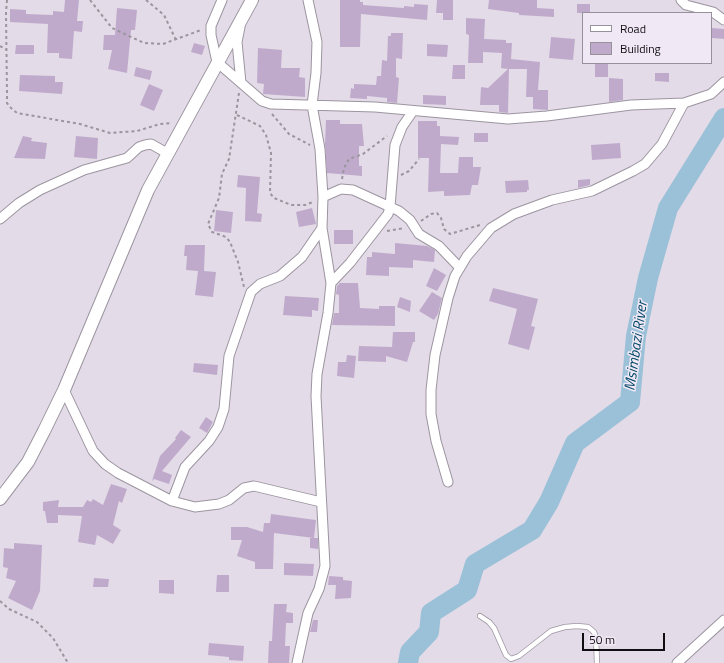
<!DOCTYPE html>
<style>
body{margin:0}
#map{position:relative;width:724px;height:663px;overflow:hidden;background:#e3dbe7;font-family:"Titillium Web",sans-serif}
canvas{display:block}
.legend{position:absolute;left:582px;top:12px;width:130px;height:52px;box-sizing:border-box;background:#f0e9f5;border:1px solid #96919a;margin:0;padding:5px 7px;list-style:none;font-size:12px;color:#100e12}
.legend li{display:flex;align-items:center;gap:8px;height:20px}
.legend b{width:20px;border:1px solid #96919a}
.scale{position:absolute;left:582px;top:633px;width:83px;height:18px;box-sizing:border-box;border:2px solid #100e12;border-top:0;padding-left:5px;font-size:12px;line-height:14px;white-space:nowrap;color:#100e12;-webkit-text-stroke:3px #f0e9f5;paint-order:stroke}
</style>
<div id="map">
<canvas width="724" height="663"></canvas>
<ul class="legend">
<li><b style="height:5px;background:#fff"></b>Road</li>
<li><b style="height:11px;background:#c0aacc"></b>Building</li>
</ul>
<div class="scale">50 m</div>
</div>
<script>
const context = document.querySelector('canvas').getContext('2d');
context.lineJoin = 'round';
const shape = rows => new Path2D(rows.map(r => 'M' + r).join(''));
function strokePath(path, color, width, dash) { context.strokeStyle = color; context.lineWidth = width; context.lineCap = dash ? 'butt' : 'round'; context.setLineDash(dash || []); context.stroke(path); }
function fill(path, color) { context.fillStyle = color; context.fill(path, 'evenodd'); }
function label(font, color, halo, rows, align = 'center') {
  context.font = font + ' "Titillium Web",sans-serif'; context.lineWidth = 3; context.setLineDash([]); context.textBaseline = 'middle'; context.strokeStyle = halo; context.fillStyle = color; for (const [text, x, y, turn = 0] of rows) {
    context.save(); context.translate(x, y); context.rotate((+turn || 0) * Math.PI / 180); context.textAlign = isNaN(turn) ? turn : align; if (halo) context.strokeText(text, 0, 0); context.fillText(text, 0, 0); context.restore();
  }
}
strokePath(shape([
 [408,663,410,652,429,632,431,613,467,590,475,564,532,530,549,502,575,443,630,402,636,336,648,278,668,208,724,118]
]), '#9bc1d9', 20);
fill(shape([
 [65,0,79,0,77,21,83,21,82,32,74,31,72,59,59,58,59,53,47,53,48,24,10,22,10,9,26,10,26,14,53,15,53,11,64,12],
 [340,0,360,0,360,2,363,2,363,5,404,8,404,6,414,7,414,4,428,5,427,20,361,14,360,47,340,47],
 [437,0,453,0,453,20,443,20,443,13,436,13],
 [489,0,537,0,537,8,554,9,554,17,519,15,519,13,488,9],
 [577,4,590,4,590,13,577,13],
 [117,8,137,10,135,30,131,30,127,73,108,69,112,50,103,50,104,35,115,35],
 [466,18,485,19,484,39,506,40,506,43,512,43,511,59,540,62,538,90,548,90,548,110,533,109,533,97,526,97,527,69,509,69,508,113,499,112,499,105,480,105,481,87,488,88,508,69,501,68,502,53,483,52,483,63,468,63,469,35,466,34],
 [712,28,724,29,724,39,712,38],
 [391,33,403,33,402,59,396,58,396,77,399,78,397,103,387,102,387,98,367,96,367,99,350,98,351,88,354,89,354,84,376,85,377,76,381,76,382,60,387,61,388,36,391,36],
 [551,37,575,39,573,60,549,58],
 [194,43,205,46,202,55,191,52],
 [427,44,448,45,447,57,427,56],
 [16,45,34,45,34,54,15,54],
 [258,48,282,50,281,68,300,68,299,77,305,78,305,97,263,94,264,84,257,83],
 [595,63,608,63,608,77,595,77],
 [453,65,465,65,465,79,452,79],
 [136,67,152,71,150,80,134,76],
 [655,73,669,73,669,82,655,81],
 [20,75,55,76,55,82,63,82,62,94,19,91],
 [609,78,623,79,623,100,609,102],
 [149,84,163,90,154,111,140,105],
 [423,95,446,96,446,105,423,104],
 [326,120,340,120,340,124,362,124,364,146,359,146,359,166,362,166,362,176,327,173,325,144],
 [418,121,437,121,437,126,440,126,440,136,459,137,458,145,441,144,440,173,458,173,459,157,473,157,473,167,481,167,478,185,472,185,470,195,444,196,444,191,428,192,429,158,418,158],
 [474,133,488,133,488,142,474,142],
 [23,136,32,138,31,141,47,143,45,159,14,158],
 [76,136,98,138,97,159,74,157],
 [620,143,621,158,592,160,591,145],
 [238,175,260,177,257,213,262,214,261,222,245,221,246,188,237,187],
 [590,179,590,185,578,188,578,180],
 [528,180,529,190,527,190,527,192,506,193,505,181],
 [312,208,316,224,299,227,296,212],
 [216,210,233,212,231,233,214,231],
 [334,230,353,230,353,244,334,244],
 [395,243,427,246,435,250,434,262,413,260,413,268,389,267,389,276,366,275,367,257,372,257,372,252,395,254],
 [185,245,205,245,204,271,216,272,213,297,195,295,198,271,186,270,187,256,184,256],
 [434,268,446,275,437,291,426,286],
 [340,283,358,283,360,308,379,309,379,306,395,306,395,326,332,325,334,313,339,313,339,295,336,294,337,286],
 [493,288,538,299,531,326,535,327,529,350,508,344,517,309,489,301],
 [432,292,442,298,438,314,434,320,419,311],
 [285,296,319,298,318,311,312,310,312,317,283,315],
 [400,297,411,301,410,312,397,307],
 [393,332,415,332,415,342,413,342,407,362,386,356,386,362,358,361,359,346,392,347],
 [347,355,356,356,354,378,337,376,338,362,346,362],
 [194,363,218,365,217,375,193,372],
 [206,417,213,422,207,433,199,428],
 [181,430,191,437,162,471,172,475,169,484,154,479,152,481,160,456,176,439,175,438],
 [111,484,127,489,122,503,119,501,113,525,121,530,113,544,97,535,95,545,78,542,82,516,58,515,58,523,47,523,45,511,43,511,43,502,59,500,58,507,83,507,87,500,91,502,93,499,103,505],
 [271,514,316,520,314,538,274,533,273,569,255,569,255,562,237,556,242,540,231,540,231,527,247,527,263,532,264,523,270,523],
 [310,538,318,538,318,549,310,548],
 [14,543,42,545,40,591,32,610,8,598,16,581,6,578,8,568,3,567,4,548,14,549],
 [284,563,314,564,313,576,284,575],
 [217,575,229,575,229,592,216,592],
 [329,576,343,577,343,580,352,581,351,598,335,599,336,585,328,585],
 [94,578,109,579,108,587,93,587],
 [159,580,174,580,174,594,159,593],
 [274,604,287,604,286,612,293,613,293,623,286,623,285,646,290,646,289,663,268,663,269,641,272,641],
 [313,620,318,620,317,632,310,632],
 [209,643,244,646,243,661,229,660,229,657,208,655]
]), '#c0aacc');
const service = shape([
 [480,616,489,622,494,628,506,655,511,659,519,656,551,631,565,627,577,626,588,627,594,632,596,638,597,663]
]);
const minor = shape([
 [222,0,211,26,211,35,217,62,262,101,271,104,375,107,508,119,547,116,631,105,684,103,711,94,724,82],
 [681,0,686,5,713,12,724,20],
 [240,27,237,42,241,83],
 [323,197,341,189,353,190,399,211,410,220,419,234,439,246,460,268],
 [0,219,19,203,40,190,84,170,127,158,139,147,145,145,151,144,167,153],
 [331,283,350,263,388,214,390,207,395,145,402,127,413,111],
 [64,390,93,451,105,464,118,473,172,501,195,507,219,504,229,500,244,488,254,486,321,502],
 [448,482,436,441,431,414,431,390,435,355,448,298,455,276,467,256,491,228,514,214,552,200,592,191,633,171,645,164,662,144,684,103],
 [172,501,185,467,209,441,218,427,224,409,229,356,251,292,260,284,280,276,302,257,322,228],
 [297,663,308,613,319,589,325,566,316,396,317,374,328,313,331,283,322,228,323,197,320,149,312,105,316,73,317,42,308,0],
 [677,663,724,620]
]);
const tertiary = shape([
 [0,499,28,462,44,431,64,390,148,190,252,0]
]);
strokePath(service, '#9c95a0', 6);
strokePath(minor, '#9c95a0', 11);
strokePath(tertiary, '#9c95a0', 14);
strokePath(shape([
 [7,0,6,13,7,93,7,103,11,108,17,113,80,124,110,133,137,131,160,124,171,123],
 [90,0,112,28,144,43,163,44,201,30],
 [146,0,164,15,176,40],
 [0,46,7,50],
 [239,93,229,159,222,174,219,198,208,224,212,232,226,237,230,242,238,262,244,287],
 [272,114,289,134,310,145],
 [237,115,260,126,266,135,271,153,270,193,274,198,291,205,305,205,313,202],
 [401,175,409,171,419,159],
 [342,179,344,168,349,159,363,154,387,136],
 [421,221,431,214,437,213,441,218,444,229,450,234,480,225],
 [387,231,404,228],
 [0,601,9,609,37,622,53,638,68,663]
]), '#9b959e', 2, [3, 3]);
strokePath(service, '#fff', 4.5);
strokePath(minor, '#fff', 9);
strokePath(tertiary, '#fff', 12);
label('italic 15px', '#004767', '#f0e9f5', [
 ["Msimbazi River",637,346,-82]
]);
</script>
